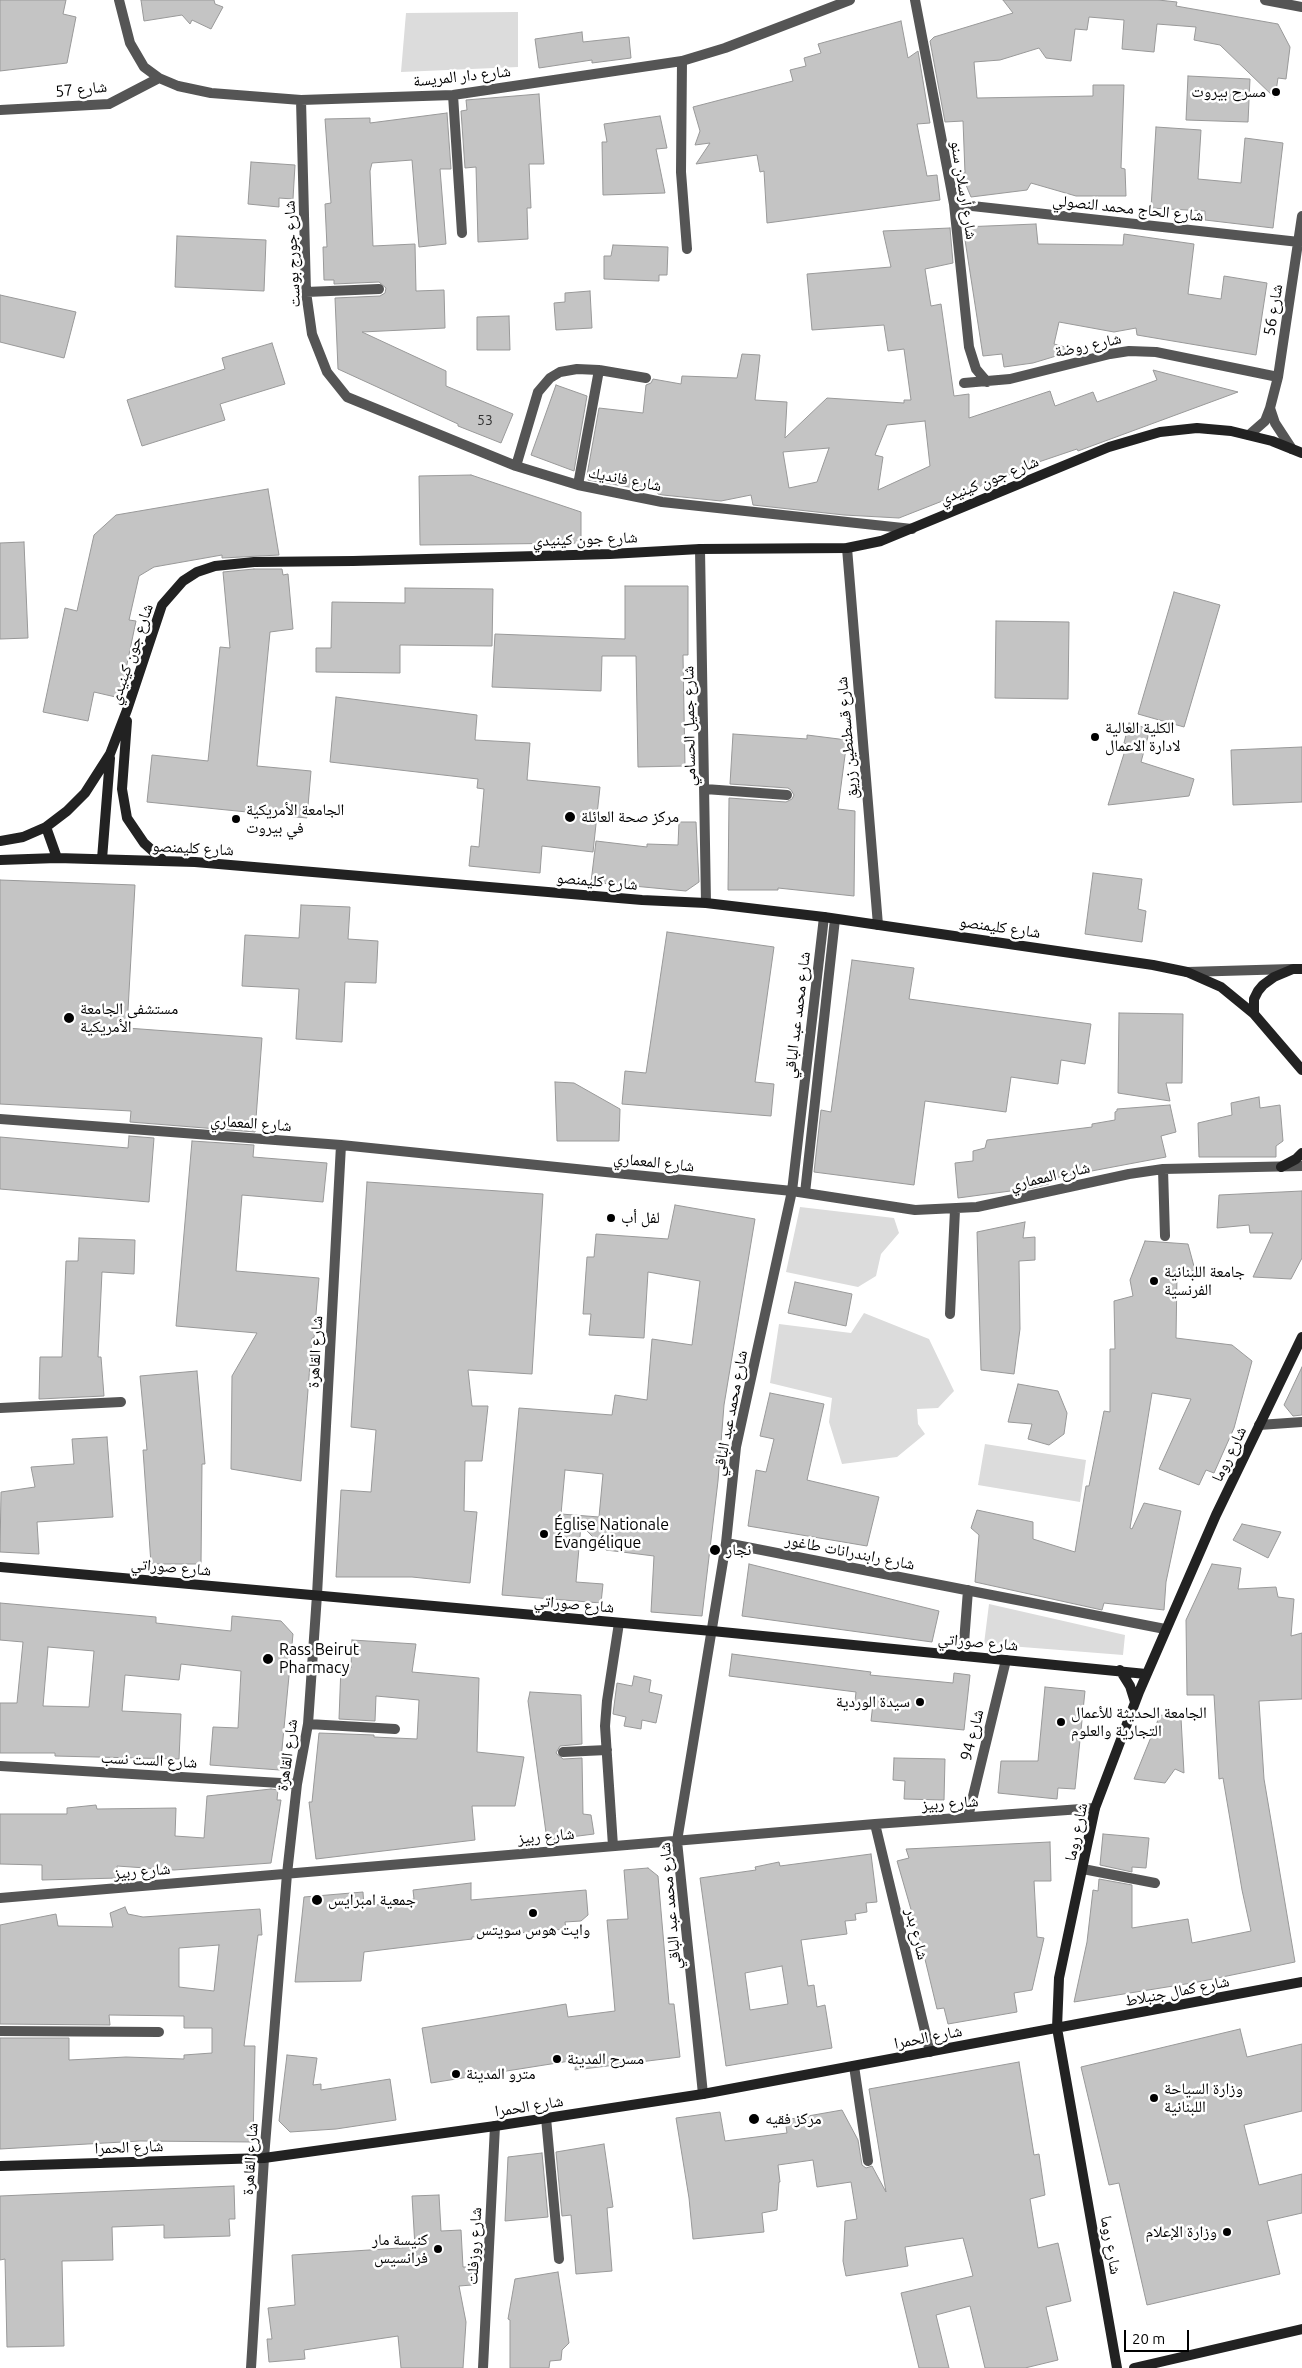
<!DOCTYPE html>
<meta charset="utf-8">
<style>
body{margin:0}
#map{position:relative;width:1302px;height:2368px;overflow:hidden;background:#fff;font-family:Ubuntu,sans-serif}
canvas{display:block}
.scale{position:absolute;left:1124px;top:2330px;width:65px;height:22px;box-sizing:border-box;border:2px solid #000;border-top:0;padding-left:6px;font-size:15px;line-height:18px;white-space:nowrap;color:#000;-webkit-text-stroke:4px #fff;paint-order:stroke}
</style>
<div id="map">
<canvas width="1302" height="2368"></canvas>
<div class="scale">20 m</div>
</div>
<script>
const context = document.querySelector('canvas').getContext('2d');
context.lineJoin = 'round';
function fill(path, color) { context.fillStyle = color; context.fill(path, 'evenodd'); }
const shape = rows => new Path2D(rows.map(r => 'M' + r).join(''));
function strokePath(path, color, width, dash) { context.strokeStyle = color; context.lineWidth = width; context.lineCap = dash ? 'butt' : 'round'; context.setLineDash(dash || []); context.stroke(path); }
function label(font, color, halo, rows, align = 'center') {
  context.font = font + ' Ubuntu,"Noto Naskh Arabic",sans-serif'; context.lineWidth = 5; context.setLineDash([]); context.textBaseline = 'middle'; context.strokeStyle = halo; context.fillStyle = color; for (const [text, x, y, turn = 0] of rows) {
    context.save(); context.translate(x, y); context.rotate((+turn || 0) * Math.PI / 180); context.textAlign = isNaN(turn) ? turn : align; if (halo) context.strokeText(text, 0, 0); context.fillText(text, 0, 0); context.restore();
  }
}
fill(shape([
 [518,12,518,67,401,72,406,13],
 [800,1207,894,1218,899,1233,881,1254,876,1276,858,1287,786,1272],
 [864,1313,929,1339,954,1391,938,1408,917,1409,918,1424,925,1434,897,1457,842,1464,829,1422,832,1398,770,1383,779,1324,851,1333],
 [985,1444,1086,1460,1080,1502,978,1485],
 [989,1604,1125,1635,1123,1655,984,1644]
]), '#dcdcdc');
const building = shape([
 [0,0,66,0,63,14,76,17,67,63,0,71,0,0],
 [141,0,214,0,215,4,223,7,211,29,192,20,190,24,182,15,144,21,141,0],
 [1003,0,1158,0,1177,2,1176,6,1278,24,1290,47,1286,79,1278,78,1275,98,1220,45,1194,40,1196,27,1157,24,1154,52,1122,49,1124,20,1089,17,1087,30,1075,29,1071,61,1046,58,1039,48,1000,60,974,62,977,98,1093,96,1093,85,1124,85,1121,168,1125,169,1126,196,1076,196,1031,183,1027,190,971,197,961,173,965,173,963,121,945,122,930,41,934,37,1013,13,1003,0],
 [901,21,908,58,918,51,930,123,917,124,927,176,937,175,940,200,767,223,764,171,760,172,757,155,696,164,710,143,695,145,700,131,693,107,793,81,790,70,806,66,804,58,821,53,818,44,901,21],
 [582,32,583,42,629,37,631,58,592,63,592,60,539,68,535,39,582,32],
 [1188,76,1250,79,1248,122,1186,120,1188,76],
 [539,94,544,164,529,164,531,208,527,208,528,239,478,242,476,167,465,168,461,111,467,110,466,100,539,94],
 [447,113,451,169,440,169,446,244,419,247,412,160,372,163,370,171,373,246,415,244,416,291,444,290,445,328,362,332,446,371,446,386,513,414,501,443,458,426,458,424,338,369,335,298,380,296,385,293,386,288,379,282,334,284,334,280,324,280,323,247,327,247,325,204,331,203,325,119,370,118,370,123,447,113],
 [660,116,667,148,656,149,665,193,603,195,602,142,607,142,604,124,660,116],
 [1156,127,1201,130,1198,179,1241,183,1245,138,1283,143,1273,228,1205,220,1205,211,1151,208,1156,127],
 [251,162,295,165,293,199,279,198,279,207,248,204,251,162],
 [1036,224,1038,244,1123,245,1124,234,1194,244,1188,294,1221,299,1224,276,1267,283,1256,355,1137,335,1136,328,1114,332,1059,322,1054,344,1076,350,1033,363,1004,367,1002,354,983,356,963,227,1036,224],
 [950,228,953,263,925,269,931,306,941,304,954,396,969,394,969,418,1050,391,1055,406,1093,392,1097,402,1157,380,1153,370,1238,392,1078,451,1077,449,1018,469,1019,471,899,518,844,515,753,505,751,495,721,501,663,495,658,494,658,492,588,480,589,476,587,475,599,408,643,413,646,385,651,383,653,379,681,384,682,376,737,378,742,354,760,355,755,400,787,402,785,438,827,398,904,403,904,400,911,400,904,349,888,351,884,325,812,330,807,274,891,267,883,231,950,228],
 [925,421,930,466,878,490,883,457,875,455,887,425,925,421],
 [829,448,817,482,789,488,783,452,829,448],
 [177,236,266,240,264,291,175,287,177,236],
 [613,245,668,247,667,275,659,275,659,281,604,279,604,256,611,256,613,245],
 [590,291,592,328,556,330,554,303,565,302,565,293,590,291],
 [0,295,76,312,64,358,0,342,0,295],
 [509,316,510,350,477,350,477,317,509,316],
 [272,343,285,384,220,404,225,420,142,446,127,400,225,369,222,358,272,343],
 [556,385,587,396,574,471,531,455,556,385],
 [471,475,581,512,581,543,420,545,419,476,471,475],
 [268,489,279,555,222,558,222,555,154,567,139,576,129,620,136,621,120,698,94,692,88,721,43,712,65,608,77,611,94,535,116,515,268,489],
 [24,542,28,638,0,639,0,543,24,542],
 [254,569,282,569,283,575,288,574,293,629,270,632,257,766,311,771,307,818,147,802,152,755,208,761,220,647,230,648,223,572,254,569],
 [625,586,688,586,688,655,683,655,685,766,638,767,636,656,602,656,601,691,492,687,495,634,625,639,625,586],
 [405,588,493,589,492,646,400,645,400,673,316,672,316,648,331,648,332,602,405,603,405,588],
 [1174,592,1220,605,1184,727,1138,714,1174,592],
 [996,621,1069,622,1068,699,995,698,996,621],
 [336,697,477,715,475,740,530,743,527,780,600,787,593,852,542,846,540,873,469,866,471,846,479,847,484,789,477,788,478,779,330,762,336,697],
 [1129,723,1150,729,1141,762,1194,779,1189,796,1108,805,1127,744,1124,743,1129,723],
 [733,734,807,739,807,735,847,740,838,809,855,811,854,896,778,888,778,890,728,890,729,798,786,802,792,799,794,795,791,790,788,788,730,784,733,734],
 [1302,747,1302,802,1233,805,1231,750,1302,747],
 [679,822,696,822,699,882,686,891,591,882,596,841,647,847,647,844,678,845,679,822],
 [1093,873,1142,879,1138,909,1146,911,1142,942,1085,934,1093,873],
 [0,880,135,885,127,1028,262,1038,255,1132,130,1122,131,1111,0,1104,0,880],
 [301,905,350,907,348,939,378,941,376,983,345,982,342,1042,296,1039,299,989,242,986,245,935,299,938,301,905],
 [667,932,774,947,755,1082,774,1084,771,1116,622,1104,625,1071,646,1073,667,932],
 [852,960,914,968,909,999,1091,1024,1085,1064,1061,1060,1058,1084,1011,1077,1006,1112,925,1101,914,1185,814,1172,821,1110,831,1112,852,960],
 [1119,1013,1183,1014,1182,1083,1166,1083,1170,1101,1118,1093,1119,1013],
 [555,1082,574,1083,620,1109,619,1141,557,1141,555,1082],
 [1259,1097,1260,1108,1280,1105,1283,1141,1276,1146,1276,1157,1199,1157,1198,1123,1232,1115,1231,1103,1259,1097],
 [1170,1105,1176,1132,1161,1136,1166,1157,1049,1179,1049,1184,1033,1188,958,1198,955,1163,973,1161,973,1151,985,1148,987,1140,1092,1127,1092,1124,1115,1120,1115,1112,1117,1111,1117,1109,1170,1105],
 [129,1136,154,1138,149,1202,0,1189,0,1137,128,1148,129,1136],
 [192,1141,254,1145,253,1157,327,1163,323,1202,242,1195,236,1271,319,1278,314,1338,312,1338,301,1481,231,1469,232,1376,257,1333,176,1326,192,1141],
 [367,1182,543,1194,532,1374,468,1370,472,1406,488,1406,482,1461,465,1461,464,1511,477,1512,470,1583,412,1577,336,1577,341,1490,371,1492,376,1430,351,1427,367,1182],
 [1302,1191,1302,1258,1291,1279,1253,1277,1273,1233,1250,1233,1249,1225,1217,1228,1219,1195,1302,1191],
 [675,1205,755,1219,724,1405,718,1481,702,1616,651,1612,654,1556,606,1550,581,1525,576,1582,603,1584,601,1603,502,1595,519,1408,612,1415,615,1395,647,1400,652,1339,692,1345,700,1281,648,1272,644,1338,589,1335,591,1314,583,1314,587,1257,594,1257,596,1234,668,1239,675,1205],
 [565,1470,603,1474,599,1517,561,1514,565,1470],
 [1025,1222,1023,1238,1035,1237,1035,1260,1019,1261,1020,1329,1014,1374,981,1370,977,1232,1025,1222],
 [79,1238,135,1240,134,1274,102,1272,98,1357,101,1357,104,1396,39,1399,40,1357,62,1357,66,1261,78,1261,79,1238],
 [1145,1241,1188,1244,1195,1270,1177,1274,1176,1338,1232,1345,1252,1361,1234,1428,1214,1473,1206,1470,1199,1485,1159,1469,1191,1399,1152,1393,1130,1528,1132,1529,1144,1503,1181,1511,1166,1582,1164,1610,1104,1603,1102,1610,975,1582,979,1535,971,1528,977,1510,1033,1522,1033,1539,1075,1552,1086,1486,1089,1486,1104,1411,1110,1412,1110,1349,1115,1349,1114,1301,1133,1296,1130,1280,1145,1241],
 [795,1282,852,1294,846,1326,788,1313,795,1282],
 [1302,1367,1302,1415,1293,1416,1284,1405,1302,1367],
 [197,1371,205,1464,202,1464,201,1564,151,1564,143,1450,147,1450,140,1376,197,1371],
 [1018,1384,1058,1391,1067,1413,1064,1434,1049,1445,1028,1439,1032,1424,1008,1422,1018,1384],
 [770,1393,824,1404,807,1480,879,1497,867,1546,748,1526,756,1470,766,1472,774,1439,760,1436,770,1393],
 [107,1437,113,1517,37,1522,39,1554,0,1552,1,1492,35,1487,31,1467,74,1464,72,1439,107,1437],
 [1242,1524,1281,1532,1268,1558,1233,1540,1242,1524],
 [749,1564,939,1611,932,1642,742,1616,749,1564],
 [1212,1564,1241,1568,1238,1589,1276,1587,1278,1597,1294,1599,1291,1636,1302,1633,1302,1699,1259,1701,1264,1779,1295,1962,1198,1982,1074,2002,1087,1942,1093,1890,1098,1891,1099,1879,1132,1885,1132,1928,1188,1919,1192,1943,1251,1931,1242,1890,1223,1778,1219,1779,1214,1695,1187,1695,1186,1620,1212,1564],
 [0,1603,156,1617,156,1623,231,1631,232,1616,281,1621,293,1634,280,1770,210,1765,213,1727,238,1728,241,1671,181,1664,179,1680,125,1675,122,1711,181,1714,179,1759,55,1756,55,1753,0,1753,0,1703,17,1703,23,1642,0,1640,0,1603],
 [48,1647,94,1651,89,1707,43,1706,48,1647],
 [352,1640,416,1644,412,1672,479,1678,477,1752,524,1757,515,1806,472,1806,475,1840,316,1859,309,1802,312,1802,319,1733,374,1735,374,1737,417,1739,419,1700,376,1696,375,1721,339,1719,341,1666,351,1668,352,1640],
 [732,1654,871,1672,870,1675,953,1683,954,1673,970,1675,964,1730,871,1721,873,1703,855,1701,856,1692,729,1676,732,1654],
 [634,1676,651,1680,649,1692,662,1695,656,1723,642,1720,641,1729,624,1726,626,1717,613,1714,617,1683,632,1686,634,1676],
 [1045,1687,1085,1691,1075,1789,1058,1788,1057,1799,998,1793,1001,1761,1038,1761,1045,1687],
 [530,1692,581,1695,582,1744,560,1746,556,1753,563,1759,582,1758,583,1814,591,1815,594,1834,547,1840,528,1701,530,1692],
 [1160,1715,1181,1718,1184,1773,1175,1769,1165,1783,1134,1779,1160,1715],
 [894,1758,945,1759,944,1800,904,1799,905,1781,893,1780,894,1758],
 [271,1789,278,1790,277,1800,281,1800,271,1863,174,1870,117,1866,118,1878,42,1880,42,1865,0,1864,0,1814,67,1814,67,1808,96,1805,97,1809,176,1808,175,1836,204,1838,207,1796,271,1789],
 [1103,1834,1149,1838,1146,1868,1132,1867,1132,1872,1100,1865,1103,1834],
 [1050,1842,1051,1881,1034,1881,1037,1937,1044,1938,1032,1990,1014,1993,1017,2012,948,2024,944,2008,937,2009,923,1951,897,1861,909,1858,906,1849,1050,1842],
 [871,1854,877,1902,866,1903,867,1912,855,1914,856,1920,845,1921,847,1934,801,1940,808,1986,814,1985,817,2007,825,2005,832,2048,726,2066,700,1878,756,1870,755,1867,779,1862,780,1866,871,1854],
 [782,1966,788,2004,750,2010,745,1973,782,1966],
 [648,1868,658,1876,669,2004,674,2004,680,2057,575,2070,576,2060,431,2083,422,2028,566,2004,568,2017,615,2011,607,1920,628,1919,624,1870,648,1868],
 [471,1883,471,1900,586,1890,588,1915,581,1921,565,1922,566,1929,472,1937,472,1939,364,1952,361,1981,295,1982,304,1897,363,1892,364,1907,414,1899,413,1890,471,1883],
 [125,1907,128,1914,143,1917,260,1909,262,1935,258,1935,244,2046,255,2046,253,2142,140,2141,0,2149,0,2038,69,2038,69,2060,126,2057,184,2059,184,2055,212,2053,212,2028,184,2028,184,2016,109,2015,110,2025,0,2024,0,1925,56,1914,58,1926,113,1927,110,1913,125,1907],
 [219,1945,214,1991,179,1987,179,1948,219,1945],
 [1240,2029,1247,2057,1302,2044,1302,2111,1244,2125,1259,2185,1302,2174,1302,2213,1267,2221,1280,2274,1147,2305,1119,2183,1109,2185,1081,2067,1240,2029],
 [287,2055,317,2058,313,2085,321,2084,321,2090,390,2079,396,2120,336,2129,290,2132,279,2121,287,2055],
 [1019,2062,1034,2155,1039,2154,1045,2195,1030,2199,1038,2248,1058,2243,1071,2301,1046,2307,1058,2360,1025,2368,985,2368,970,2306,936,2315,949,2368,919,2368,901,2293,973,2276,963,2238,905,2247,908,2266,846,2276,843,2261,845,2221,857,2219,851,2182,817,2187,813,2160,778,2165,780,2182,779,2182,777,2210,762,2213,764,2232,693,2239,689,2198,676,2118,720,2112,725,2141,787,2133,785,2120,842,2110,858,2140,862,2165,866,2168,872,2166,886,2192,869,2089,1019,2062],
 [604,2144,613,2207,607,2208,612,2271,576,2274,571,2215,562,2216,556,2152,604,2144],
 [542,2153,548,2217,505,2221,508,2157,542,2153],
 [234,2186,235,2219,229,2219,230,2236,164,2238,164,2225,112,2227,113,2260,62,2261,64,2346,7,2347,5,2259,0,2260,0,2196,234,2186],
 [439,2195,441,2231,461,2230,463,2267,472,2267,472,2285,459,2286,466,2322,463,2368,401,2368,398,2336,304,2350,305,2359,269,2362,267,2339,272,2339,268,2308,295,2305,292,2255,415,2247,412,2196,439,2195],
 [558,2272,569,2343,562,2350,561,2360,550,2361,549,2368,510,2368,510,2320,508,2319,515,2279,558,2272]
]);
fill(building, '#c4c4c4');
strokePath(building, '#999', 1);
strokePath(shape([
 [119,0,130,43,144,67,159,78,178,86,211,93,301,100,453,95,682,61,725,48,850,0],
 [915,0,954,204,969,347,976,369,987,382],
 [1265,0,1302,7],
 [682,61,681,172,687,249],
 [453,95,462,233],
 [301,100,306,292,312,334,327,372,347,397,516,466,578,485,662,502,912,529],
 [0,110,109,104,159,78],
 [954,204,1299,242],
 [306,292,379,289],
 [964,383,1010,379,1110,354,1129,351,1156,352,1278,377],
 [1270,408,1275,423,1292,449],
 [1249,435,1265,421,1270,408,1278,377,1302,216],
 [516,466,538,392,550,378,560,372,577,369,599,370,646,378],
 [578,485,599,370],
 [847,548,878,925],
 [700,549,706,903],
 [705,789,787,795],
 [1187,972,1291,969],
 [0,1119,341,1145,792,1191,915,1210,977,1207,1129,1174,1163,1169,1302,1166],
 [1163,1169,1165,1236],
 [805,1193,835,919],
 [950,1314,955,1210],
 [0,1408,121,1402],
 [1259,1425,1302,1422],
 [726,1543,1165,1629],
 [963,1656,968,1590],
 [308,1724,395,1729],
 [563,1752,607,1750],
 [0,1766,297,1784],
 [968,1817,1006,1660],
 [875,1824,930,2052],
 [613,1846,605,1726,607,1701,619,1623],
 [1083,1869,1155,1883],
 [0,1898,875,1824,1095,1808],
 [0,2031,159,2032],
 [854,2066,868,2161],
 [703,2094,677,1841,726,1543,736,1447,792,1191,824,917],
 [546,2118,559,2259],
 [251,2368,264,2158,287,1874,297,1784,308,1724,317,1595,341,1145],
 [483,2368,495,2126]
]), '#555', 10);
strokePath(shape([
 [127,721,122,789,127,818,144,843,164,861],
 [46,827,57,858],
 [0,841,23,837,46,827,67,811,85,793,110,754,127,710,162,605,183,581,197,572,215,566,254,562,353,561,610,554,700,549,847,548,881,541,1109,447,1160,432,1197,428,1231,431,1272,441,1302,453],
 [102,859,110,758],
 [0,860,57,858,195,862,642,900,706,903,824,917,1153,965,1187,972,1221,987,1254,1014,1302,1070],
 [1254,1014,1254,999,1258,991,1263,985,1274,977,1293,969,1302,969],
 [1281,1167,1296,1159,1302,1153],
 [0,1567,712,1631,1146,1674],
 [1120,1670,1130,1686,1135,1702],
 [0,2166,264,2158,495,2126,703,2094,1302,1982],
 [1117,2368,1057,2028,1059,1978,1095,1808,1139,1692,1216,1515,1302,1337],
 [1134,2368,1302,2329]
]), '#222', 10);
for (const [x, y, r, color] of [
 [1276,92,5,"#000"],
 [1095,737,5,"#000"],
 [570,817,6,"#000"],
 [236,819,5,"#000"],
 [69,1018,6,"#000"],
 [611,1218,5,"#000"],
 [1154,1281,5,"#000"],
 [544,1534,5,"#000"],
 [715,1550,6,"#000"],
 [268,1659,6,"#000"],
 [920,1702,5,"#000"],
 [1061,1722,5,"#000"],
 [317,1900,6,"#000"],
 [533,1913,5,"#000"],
 [557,2059,5,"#000"],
 [456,2074,5,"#000"],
 [1154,2098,5,"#000"],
 [754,2119,6,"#000"],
 [1227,2232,5,"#000"],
 [438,2249,5,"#000"]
]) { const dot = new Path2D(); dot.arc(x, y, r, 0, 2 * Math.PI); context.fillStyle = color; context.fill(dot); strokePath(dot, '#fff', 2); }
label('14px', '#313131', null, [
 ["53",485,420]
]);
label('16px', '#000', '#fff', [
 ["شارع دار المريسة",462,76,-6],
 ["شارع 57",81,89,-6],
 ["شارع أرسلان سنو",964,190,81],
 ["شارع الحاج محمد النصولي",1128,208,6],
 ["شارع جورج بوست",292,254,-93],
 ["شارع 56",1273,310,-81],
 ["شارع روضة",1088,345,-12],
 ["شارع فانديك",625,479,11],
 ["شارع جون كينيدي",989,480,-22],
 ["شارع جون كينيدي",585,539,-2],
 ["شارع جون كينيدي",131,654,-71],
 ["شارع جميل الحسامي",689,726,-91],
 ["شارع قسطنطين زريق",847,738,-95],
 ["شارع كليمنصو",193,848,3],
 ["شارع كليمنصو",597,881,5],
 ["شارع كليمنصو",1000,927,8],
 ["شارع محمد عبد الباقي",797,1015,-83],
 ["شارع المعماري",251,1123,4],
 ["شارع المعماري",654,1162,6],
 ["شارع المعماري",1050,1176,-13],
 ["شارع القاهرة",315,1352,-87],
 ["شارع محمد عبد الباقي",730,1413,-79],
 ["شارع روما",1229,1454,-64],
 ["شارع رابندرانات طاغور",850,1552,11],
 ["شارع صوراتي",171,1567,5],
 ["شارع صوراتي",574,1604,5],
 ["شارع صوراتي",978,1642,5],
 ["شارع 94",972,1735,-76],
 ["شارع القاهرة",287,1755,-82],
 ["شارع الست نسب",149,1760,3],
 ["شارع ربيز",950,1803,-4],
 ["شارع روما",1076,1832,-78],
 ["شارع ربيز",546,1836,-5],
 ["شارع ربيز",142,1871,-5],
 ["شارع محمد عبد الباقي",670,1906,-95],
 ["شارع بدر",917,1934,76],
 ["شارع كمال جنبلاط",1177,1991,-11],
 ["شارع الحمرا",928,2037,-11],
 ["شارع الحمرا",529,2106,-9],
 ["شارع الحمرا",129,2147,-2],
 ["شارع القاهرة",250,2159,-86],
 ["شارع روما",1111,2245,80],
 ["شارع روزفلت",474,2246,-87]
]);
label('16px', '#000', '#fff', [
 ["مسرح بيروت",1266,92,"right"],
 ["الكلية العالية",1105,728],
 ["لادارة الاعمال",1105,746],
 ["الجامعة الأمريكية",246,810],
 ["في بيروت",246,828],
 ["مركز صحة العائلة",581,817],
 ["مستشفى الجامعة",80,1009],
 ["الأمريكية",80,1027],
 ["لفل أب",621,1218],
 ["جامعة اللبنانية",1164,1272],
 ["الفرنسية",1164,1290],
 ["Église Nationale",554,1525],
 ["Évangélique",554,1543],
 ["نجار",726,1550],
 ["Rass Beirut",279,1650],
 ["Pharmacy",279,1668],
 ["سيدة الوردية",910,1702,"right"],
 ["الجامعة الحديثة للأعمال",1071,1713],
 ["التجارية والعلوم",1071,1731],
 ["جمعية امبرايس",328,1900],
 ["وايت هوس سويتس",533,1930,"center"],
 ["مسرح المدينة",567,2059],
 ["مترو المدينة",466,2074],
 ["وزارة السياحة",1164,2089],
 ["اللبنانية",1164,2107],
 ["مركز فقيه",765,2119],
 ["وزارة الإعلام",1217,2232,"right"],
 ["كنيسة مار",428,2240,"right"],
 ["فرانسيس",428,2258,"right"]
], 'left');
</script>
